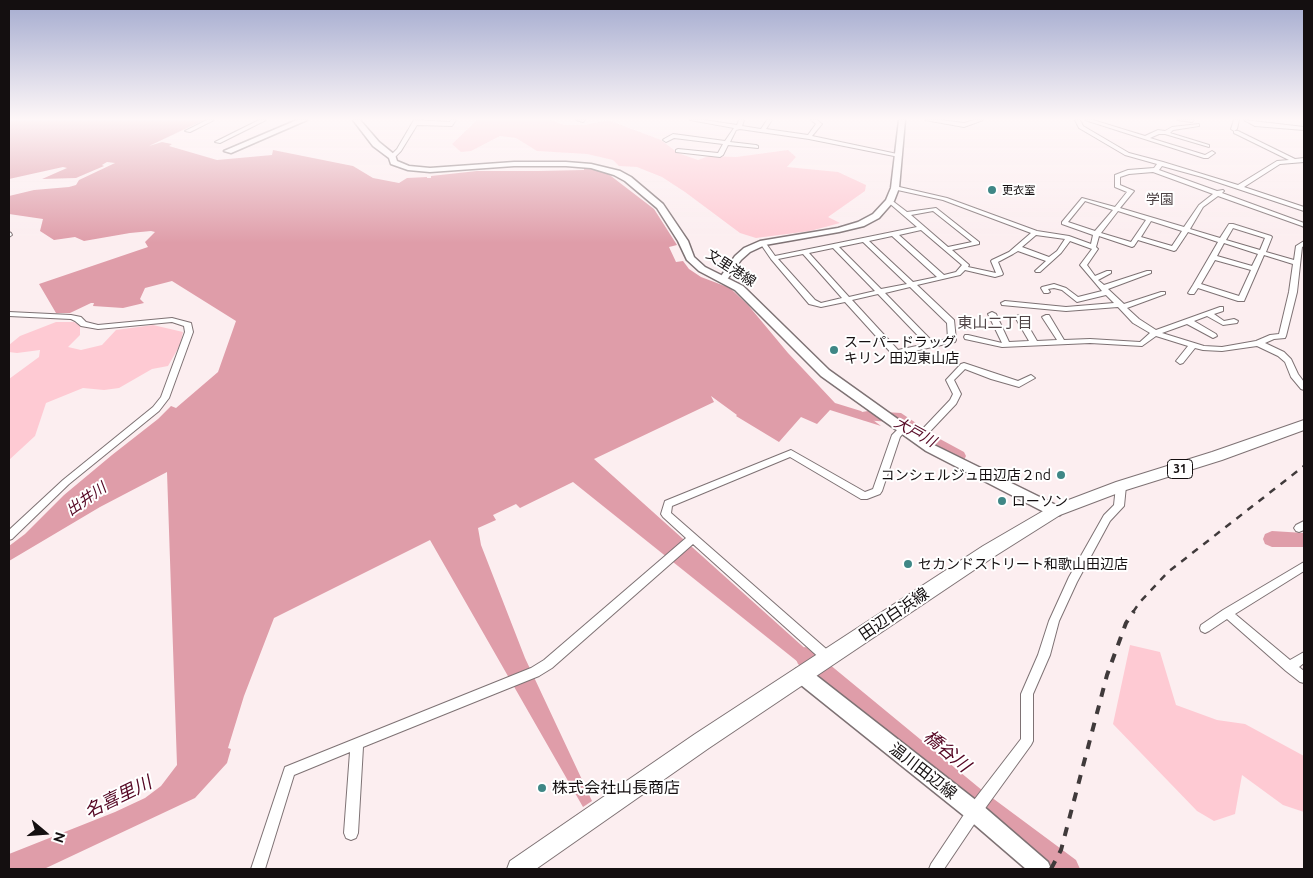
<!DOCTYPE html>
<meta charset="utf-8">
<style>
body{margin:0}
#map{position:relative;width:1313px;height:878px;overflow:hidden;background:#fceef0;font-family:Ubuntu,sans-serif}
canvas{display:block}
.frame{position:absolute;inset:0;border:10px solid #140f10;pointer-events:none}
.north{position:absolute;left:20px;top:808px;width:50px;height:50px;-webkit-text-stroke:4px #fff;paint-order:stroke;rotate:108deg;font-size:14px;font-weight:700;line-height:20px;text-align:center;color:#140f10}
.north::after{content:'';display:block;margin:auto;width:18px;height:22px;background:#140f10;clip-path:polygon(50% 0,100% 100%,50% 72%,0 100%)}
</style>
<div id="map">
<canvas width="1313" height="878"></canvas>
<div class="frame"></div>
<div class="north">N</div>
</div>
<script>
const context = document.querySelector('canvas').getContext('2d');
context.lineJoin = 'round';
function fill(path, color) { context.fillStyle = color; context.fill(path, 'evenodd'); }
const shape = rows => new Path2D(rows.map(r => 'M' + r).join(''));
function strokePath(path, color, width, dash) { context.strokeStyle = color; context.lineWidth = width; context.lineCap = dash ? 'butt' : 'round'; context.setLineDash(dash || []); context.stroke(path); }
function label(font, color, halo, rows, align = 'center') {
  context.font = font + ' Ubuntu,"Noto Sans JP",sans-serif'; context.lineWidth = 4; context.setLineDash([]); context.textBaseline = 'middle'; context.strokeStyle = halo; context.fillStyle = color; for (const [text, x, y, turn = 0] of rows) {
    context.save(); context.translate(x, y); context.rotate((+turn || 0) * Math.PI / 180); context.textAlign = isNaN(turn) ? turn : align; if (halo) context.strokeText(text, 0, 0); context.fillText(text, 0, 0); context.restore();
  }
}
fill(shape([
 [477,120,550,120,565,125,585,125,608,120,661,140,678,153,698,160,709,156,736,157,788,150,796,157,787,167,838,172,866,185,865,191,828,217,840,223,810,231,756,238,740,233,685,192,662,177,637,167,619,166,613,160,587,154,537,151,516,138,500,136,471,151,461,152,452,144],
 [56,322,74,322,80,325,80,335,68,347,81,350,102,345,116,330,153,325,183,332,180,345,168,366,152,369,119,388,104,390,83,388,46,403,35,436,9,460,9,379,39,357,40,350,17,353,9,352,9,345,20,336],
 [1130,645,1160,652,1176,705,1217,720,1245,724,1304,756,1304,812,1283,805,1242,775,1235,814,1214,821,1197,811,1113,724]
]), '#fecad3');
fill(shape([
 [9,120,204,120,149,146,162,142,172,144,169,146,217,160,272,155,273,150,353,166,373,178,399,183,407,178,427,177,427,178,431,178,431,176,477,171,538,171,584,170,584,168,601,170,611,176,654,209,677,245,669,247,676,262,683,261,689,269,701,277,730,288,748,305,788,353,835,403,861,411,881,426,830,410,817,424,801,417,779,442,736,416,737,415,711,396,714,402,594,459,810,653,798,662,573,482,520,508,516,504,493,515,496,520,478,528,481,545,525,658,592,801,583,807,430,540,274,618,244,696,228,748,231,749,227,763,195,798,44,869,9,869,9,854,115,812,145,798,161,786,177,765,167,472,100,507,9,561,9,546,25,534,64,495,112,455,158,419,171,406,176,408,218,372,236,321,172,281,145,288,140,299,144,303,123,308,93,306,94,303,91,303,70,313,56,313,39,284,148,247,145,242,155,232,151,231,130,233,84,241,75,237,54,240,40,231,43,219,9,214,9,196,34,190,69,187,76,185,79,180,115,163,107,162,102,165,104,166,76,178,42,179,67,168,63,167,9,179]
]), '#df9da9');
fill(shape([
 [868,411,901,413,940,439,964,452,966,456,964,460,958,462,952,460,928,447,892,422,862,420,860,416,862,412,868,411],
 [1272,531,1304,533,1304,547,1272,547,1265,544,1263,539,1265,534,1272,531],
 [805,647,812,650,983,791,1076,860,1080,869,1046,869,965,809,798,664,795,657,798,650,805,647]
]), '#df9da9');
const minor = shape([
 [207,120,214,120,190,132,185,131,207,120],
 [259,120,266,120,220,143,215,142,259,120],
 [414,120,450,122,451,120,456,120,452,126,417,125,401,151,394,158,390,158,389,157,397,149,414,120],
 [576,120,585,120,583,122,576,120],
 [690,120,704,120,737,125,739,120,744,120,742,126,761,129,767,120,772,120,766,129,808,135,816,124,811,120,817,120,822,124,812,136,902,155,899,157,809,139,740,129,736,130,730,142,756,145,758,146,758,148,728,145,723,155,720,157,676,152,676,150,678,149,718,153,723,144,674,138,666,142,663,140,664,139,673,134,725,141,734,128,690,120],
 [925,120,940,120,964,123,975,120,983,120,964,127,925,120],
 [1075,120,1080,120,1083,126,1129,153,1163,162,1238,185,1277,161,1289,160,1234,133,1234,131,1238,131,1295,159,1304,158,1304,162,1280,164,1244,187,1304,207,1304,211,1202,177,1162,166,1159,170,1217,191,1223,190,1224,191,1222,193,1304,223,1304,227,1302,226,1218,196,1203,207,1190,229,1220,238,1229,224,1233,224,1271,236,1272,237,1266,252,1294,260,1296,246,1304,241,1304,246,1302,247,1297,292,1286,336,1285,338,1274,339,1265,343,1284,352,1291,359,1298,374,1304,382,1304,390,1301,389,1291,377,1285,362,1278,356,1257,346,1222,351,1203,350,1195,348,1183,363,1180,364,1176,361,1188,346,1156,336,1142,346,1090,343,1002,347,965,339,964,337,965,335,968,335,1002,343,988,314,992,312,996,314,1009,342,1029,341,1015,317,1019,315,1023,317,1037,341,1057,340,1042,317,1046,315,1049,315,1064,340,1090,339,1140,342,1150,333,1133,323,1118,307,1066,311,1002,305,1001,303,1005,301,1066,307,1114,303,1106,295,1077,302,1062,290,1054,288,1048,289,1050,292,1048,293,1044,293,1041,288,1042,287,1054,284,1066,288,1078,297,1102,291,1080,265,1092,249,1070,241,1061,253,1040,272,1036,272,1035,271,1046,261,1018,251,1013,254,998,262,1003,274,1002,275,995,277,965,270,960,275,917,285,954,320,956,340,955,342,896,355,893,355,845,302,821,307,809,304,771,259,760,243,763,241,765,242,775,256,917,227,888,202,887,201,890,199,907,212,936,208,979,242,979,244,952,250,968,264,969,265,968,267,996,273,991,261,992,260,1009,252,1031,233,943,200,893,189,893,187,895,186,947,198,1037,231,1069,236,1091,244,1093,235,1062,224,1062,222,1082,198,1115,207,1127,192,1115,187,1115,175,1128,170,1154,168,1157,164,1125,155,1079,128,1075,120],
 [1153,172,1213,194,1199,205,1184,227,1120,208,1134,191,1120,185,1120,177,1129,174,1153,172],
 [1085,201,1113,210,1095,231,1068,222,1085,201],
 [933,211,972,242,948,247,911,215,933,211],
 [1118,211,1146,220,1131,242,1101,233,1118,211],
 [1151,221,1182,231,1172,246,1141,237,1151,221],
 [1233,228,1265,238,1260,250,1226,240,1233,228],
 [921,230,962,265,956,272,944,275,899,235,921,230],
 [1188,232,1218,242,1193,285,1188,293,1190,294,1194,294,1198,288,1238,301,1244,301,1264,255,1293,264,1289,292,1279,334,1270,335,1256,341,1222,347,1204,346,1162,333,1187,324,1213,338,1217,336,1216,334,1194,321,1207,316,1223,325,1237,323,1238,321,1234,319,1224,321,1214,314,1223,311,1223,307,1220,307,1156,330,1139,319,1127,308,1165,294,1165,292,1161,292,1124,304,1108,289,1151,273,1151,271,1147,271,1104,285,1098,280,1111,273,1111,271,1107,271,1095,276,1087,265,1098,249,1096,247,1099,236,1132,247,1134,246,1138,240,1174,251,1176,250,1188,232],
 [1036,235,1065,239,1057,251,1049,257,1022,247,1036,235],
 [892,236,937,277,913,282,869,241,892,236],
 [863,242,907,284,881,289,839,247,863,242],
 [1224,243,1258,254,1252,266,1217,256,1224,243],
 [833,248,875,291,849,297,809,253,833,248],
 [803,254,842,298,821,303,815,300,778,259,803,254],
 [1215,260,1251,270,1239,296,1201,284,1215,260],
 [910,287,947,323,948,339,933,342,885,293,910,287],
 [878,294,926,344,898,350,852,300,878,294],
 [1085,120,1093,120,1145,136,1158,130,1165,131,1172,127,1199,124,1199,126,1173,130,1170,133,1209,145,1209,147,1165,134,1159,134,1150,138,1205,155,1212,151,1215,153,1208,158,1204,158,1085,120],
 [1177,120,1194,120,1192,122,1177,120],
 [1234,120,1239,120,1237,129,1234,131,1231,129,1234,120],
 [1244,120,1304,127,1304,130,1255,126,1244,120],
 [9,232,11,233,12,235,9,237,9,232],
 [9,312,71,315,81,317,86,322,98,325,172,318,191,323,193,332,169,398,159,411,69,484,12,539,9,540,9,530,63,480,153,407,161,397,185,332,184,326,172,322,98,329,81,326,75,321,71,319,9,316,9,312],
 [964,363,1018,381,1031,375,1035,378,1019,387,991,379,965,369,954,380,961,394,956,404,920,442,914,442,913,440,914,438,950,400,953,394,946,380,961,364,964,363],
 [902,427,906,430,900,437,882,491,880,494,867,499,861,499,790,457,672,506,671,513,832,654,834,658,832,662,828,663,824,662,693,544,552,668,539,676,363,747,358,833,356,838,351,840,346,838,344,833,350,752,294,775,265,869,251,869,285,767,531,668,544,660,686,538,663,517,661,514,665,501,791,450,865,492,873,489,892,435,899,428,902,427],
 [1121,482,1124,483,1126,486,1124,506,1110,521,1077,582,1059,621,1050,655,1033,694,1033,741,1031,745,981,814,944,869,929,869,931,864,971,804,1021,739,1021,694,1038,655,1049,621,1069,577,1104,515,1114,505,1116,486,1118,483,1121,482],
 [1304,521,1304,530,1299,532,1296,531,1294,528,1296,525,1304,521],
 [1304,562,1304,571,1235,614,1290,660,1304,652,1304,663,1299,667,1304,671,1304,683,1300,682,1286,671,1227,619,1209,631,1205,633,1201,631,1200,628,1201,625,1223,610,1304,562]
]);
const tertiary = shape([
 [899,120,905,120,899,188,894,201,879,218,864,226,839,232,765,245,750,252,741,260,726,281,720,281,719,279,735,256,744,248,760,241,838,228,858,222,873,214,886,200,891,188,899,120]
]);
const secondary = shape([
 [297,120,307,120,231,153,224,151,297,120],
 [353,120,360,120,379,142,395,155,397,161,409,166,430,168,514,162,566,162,591,164,620,171,631,177,663,204,688,241,694,257,705,267,743,286,829,370,934,445,1060,507,1062,511,1060,515,1055,516,1050,515,926,451,821,376,735,290,699,271,687,260,678,241,657,208,625,181,614,175,591,168,566,166,514,166,430,172,408,170,391,164,389,158,373,146,353,120],
 [802,667,808,669,982,805,1048,862,1051,869,1026,869,968,819,796,681,794,675,796,669,802,667]
]);
const primary = shape([
 [1304,420,1304,430,1222,460,1126,490,1060,515,995,556,709,748,536,869,507,869,510,861,695,734,983,546,1050,507,1116,482,1212,452,1304,420]
]);
strokePath(minor, '#7e7274', 2);
strokePath(tertiary, '#7e7274', 3);
strokePath(secondary, '#7e7274', 3);
strokePath(primary, '#7e7274', 2);
fill(minor, '#fff');
fill(tertiary, '#fff');
fill(secondary, '#fff');
fill(primary, '#fff');
strokePath(shape([
 [1133,612,1140,602,1168,572,1304,466]
]), '#403a3b', 2.5, [7, 7]);
strokePath(shape([
 [1051,869,1061,850,1107,675,1126,623,1134,611]
]), '#403a3b', 4, [9, 9]);
const sky = context.createLinearGradient(0, 0, 0, 243);
sky.addColorStop(0, '#a4abcf');
sky.addColorStop(0.49, '#fef7f8');
sky.addColorStop(1, '#fef7f800');
context.fillStyle = sky;
context.fillRect(0, 0, 1313, 243);
for (const [x, y, r, color] of [
 [992,190,5,"#3f8786"],
 [834,350,5,"#3f8786"],
 [1061,475,5,"#3f8786"],
 [1002,501,5,"#3f8786"],
 [908,564,5,"#3f8786"],
 [542,788,5,"#3f8786"]
]) { const dot = new Path2D(); dot.arc(x, y, r, 0, 2 * Math.PI); context.fillStyle = color; context.fill(dot); strokePath(dot, '#fff', 2); }
label('11px', '#140f10', '#fff', [
 ["更衣室",1002,190]
], 'left');
for (const [x, y, w] of [
 [1180,469,25]
]) { const box = new Path2D(); box.roundRect(x - w / 2, y - 9.5, w, 19, 4); context.fillStyle = '#fff'; context.fill(box); strokePath(box, '#140f10', 1); }
label('bold 12px', '#140f10', null, [
 ["31",1180,469]
]);
label('14px', '#504547', '#fff', [
 ["学園",1160,199]
]);
label('14px', '#140f10', '#fff', [
 ["文里港線",731,268,33]
]);
label('14px', '#140f10', '#fff', [
 ["スーパードラッグ",844,342],
 ["キリン 田辺東山店",844,358],
 ["コンシェルジュ田辺店２nd",1051,475,"right"],
 ["ローソン",1012,501],
 ["セカンドストリート和歌山田辺店",918,564]
], 'left');
label('15px', '#504547', '#fff', [
 ["東山二丁目",995,323]
]);
label('italic 15px', '#540522', '#fff', [
 ["大戸川",915,432,29],
 ["出井川",86,499,-35]
]);
label('16px', '#140f10', '#fff', [
 ["田辺白浜線",894,614,-34],
 ["温川田辺線",923,771,38]
]);
label('16px', '#140f10', '#fff', [
 ["株式会社山長商店",552,788]
], 'left');
label('italic 18px', '#540522', '#fff', [
 ["橋谷川",947,751,40],
 ["名喜里川",118,797,-26]
]);
</script>
